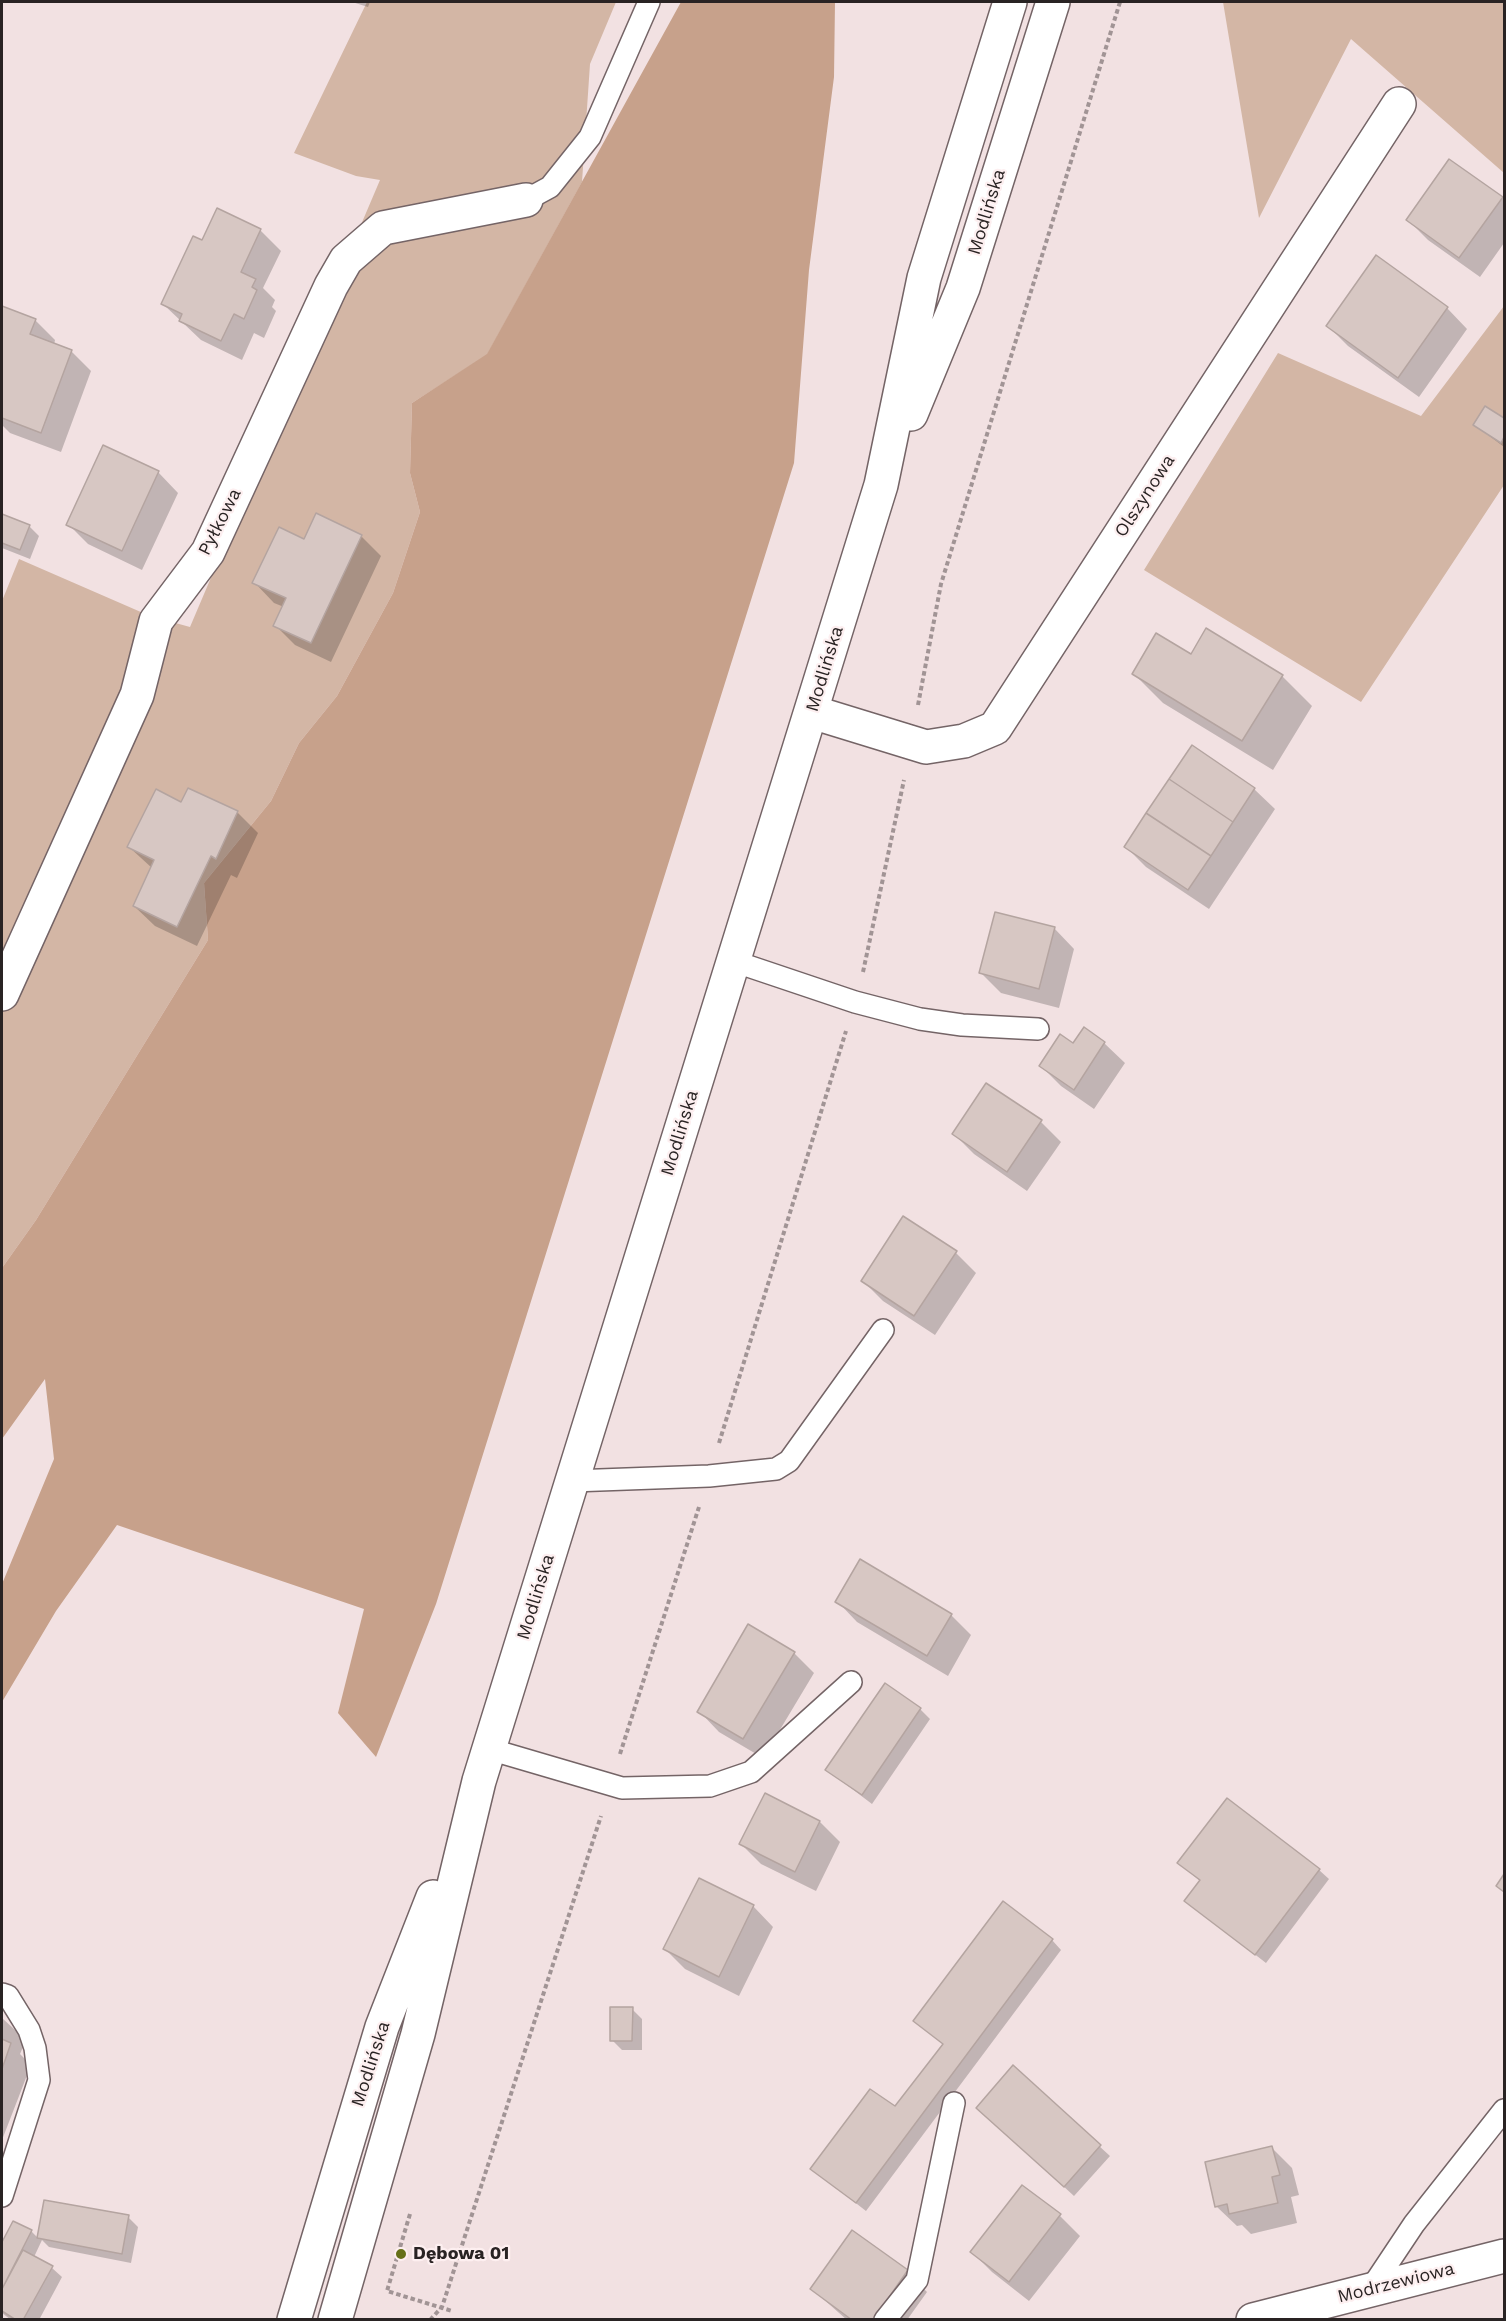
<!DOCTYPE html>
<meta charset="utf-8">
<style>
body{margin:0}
#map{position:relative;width:1506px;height:2321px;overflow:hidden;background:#f2e1e2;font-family:"Work Sans",sans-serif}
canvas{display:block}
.frame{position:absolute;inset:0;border:3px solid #292323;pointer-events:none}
</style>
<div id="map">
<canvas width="1506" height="2321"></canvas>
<div class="frame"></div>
</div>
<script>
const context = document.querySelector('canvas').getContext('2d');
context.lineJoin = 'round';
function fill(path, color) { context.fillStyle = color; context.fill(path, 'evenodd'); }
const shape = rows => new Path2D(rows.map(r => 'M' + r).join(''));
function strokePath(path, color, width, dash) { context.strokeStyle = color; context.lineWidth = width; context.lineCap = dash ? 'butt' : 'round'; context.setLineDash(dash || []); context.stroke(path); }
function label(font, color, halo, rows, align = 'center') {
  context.font = font + ' "Work Sans",sans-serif'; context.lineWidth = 4.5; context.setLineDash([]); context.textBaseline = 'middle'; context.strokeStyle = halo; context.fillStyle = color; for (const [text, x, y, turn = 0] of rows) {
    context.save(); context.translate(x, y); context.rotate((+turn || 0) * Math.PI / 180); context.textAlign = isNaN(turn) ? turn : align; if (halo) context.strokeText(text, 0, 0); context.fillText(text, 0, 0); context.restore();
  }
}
fill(shape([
 [367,2,616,2,590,64,582,182,487,355,412,403,410,473,420,512,393,593,337,696,299,743,271,801,204,883,208,940,36,1220,2,1268,2,601,19,559,150,616,190,627,380,180,356,176,294,153],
 [1223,2,1504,2,1504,173,1351,39,1259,218],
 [1504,306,1504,485,1361,702,1144,570,1278,353,1421,416]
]), '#d3b6a5');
fill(shape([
 [681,2,835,2,834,77,809,270,794,463,436,1604,376,1757,338,1713,364,1609,117,1525,56,1611,2,1702,2,1584,54,1459,45,1379,2,1439,2,1268,36,1220,208,940,204,883,271,801,299,743,337,696,393,593,420,512,410,473,412,403,487,354]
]), '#c7a18b');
fill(shape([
 [352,2,370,2,368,7],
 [1502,198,1504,201,1504,243,1480,277,1428,240,1408,220],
 [218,210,261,231,281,251,263,288,275,300,272,307,276,311,264,338,254,333,242,360,201,340,163,304,203,242],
 [2,308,35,320,55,340,54,345,71,351,91,371,61,452,10,433,2,425],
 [1447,308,1467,329,1419,397,1348,346,1328,326],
 [1485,408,1504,419,1504,447,1475,425],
 [158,472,178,493,142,570,88,544,68,524],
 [2,515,29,526,39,536,30,559,2,548],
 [361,536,381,556,331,662,295,645,275,625,284,607,274,603,254,582,305,541],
 [1133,673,1282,676,1312,706,1273,770,1163,703],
 [1192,747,1254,789,1275,809,1209,909,1146,867,1126,847],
 [189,790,237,812,258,833,237,878,231,875,197,946,155,926,134,906,152,868,129,847,182,804],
 [1054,928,1074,949,1059,1008,1001,993,981,973],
 [1084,1029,1104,1043,1125,1063,1094,1109,1061,1086,1041,1066,1073,1045],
 [1041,1122,1061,1142,1027,1191,974,1154,954,1134],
 [956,1253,976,1273,935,1335,883,1301,863,1281],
 [837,1601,951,1615,971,1635,948,1676,857,1622],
 [794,1653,814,1673,763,1758,719,1732,699,1711],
 [920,1709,930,1719,872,1804,827,1770],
 [765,1795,820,1822,840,1842,816,1891,761,1864,741,1844],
 [1179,1863,1319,1870,1329,1879,1266,1963,1186,1901,1201,1882],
 [753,1906,773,1927,739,1996,685,1969,665,1949],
 [1052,1940,1061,1950,866,2211,812,2169,895,2108,944,2045,915,2021],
 [632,2009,642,2019,642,2050,622,2050,612,2040],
 [2,2018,26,2040,20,2054,31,2065,2,2140],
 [1013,2067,1110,2156,1074,2196,988,2117],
 [1272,2148,1292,2168,1299,2195,1291,2197,1297,2223,1251,2234,1242,2225,1237,2226,1216,2206],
 [46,2202,128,2217,138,2227,131,2263,49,2247,42,2240,34,2257,52,2268,62,2277,39,2320,11,2320,2,2313,2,2246,14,2223,32,2232,39,2239],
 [1060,2216,1080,2236,1029,2301,992,2272,972,2252],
 [852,2232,907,2272,927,2292,907,2320,847,2320,812,2289]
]), '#0003');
const building = shape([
 [1449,159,1503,197,1459,258,1406,220,1449,159],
 [217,208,261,229,241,272,256,279,252,287,257,290,244,319,234,314,221,341,179,321,182,314,161,304,193,236,202,240,217,208],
 [1376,255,1448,307,1398,378,1326,326,1376,255],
 [2,306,36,319,30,334,72,350,41,433,2,418,2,306],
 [1485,406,1504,418,1504,437,1501,443,1473,425,1485,406],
 [103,445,159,471,122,551,66,525,103,445],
 [316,513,362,535,311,643,273,626,286,598,252,583,279,527,304,539,316,513],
 [2,514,30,525,20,550,2,543,2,514],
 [1206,628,1283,675,1242,741,1132,674,1156,633,1191,654,1206,628],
 [1192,745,1255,788,1233,822,1169,779,1192,745],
 [1169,779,1233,822,1211,856,1146,813,1169,779],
 [188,788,238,811,216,859,211,856,177,927,133,906,154,860,127,847,156,789,181,802,188,788],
 [1146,813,1211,856,1188,890,1124,847,1146,813],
 [995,912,1055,927,1039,989,979,973,995,912],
 [1084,1027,1105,1042,1074,1090,1039,1066,1060,1034,1073,1043,1084,1027],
 [986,1083,1042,1120,1007,1172,952,1134,986,1083],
 [903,1216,957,1251,914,1316,861,1281,903,1216],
 [860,1559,952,1614,927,1656,835,1602,860,1559],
 [748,1624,795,1652,743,1739,697,1712,748,1624],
 [885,1683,921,1708,862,1795,825,1770,885,1683],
 [765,1793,820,1821,795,1872,739,1844,765,1793],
 [1227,1798,1320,1869,1255,1955,1184,1901,1200,1880,1177,1863,1227,1798],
 [1504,1874,1504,1892,1496,1886,1504,1874],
 [699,1878,754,1905,719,1977,663,1949,699,1878],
 [1003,1901,1053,1939,856,2203,810,2169,870,2089,895,2106,943,2044,913,2021,1003,1901],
 [610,2007,633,2007,632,2041,610,2041,610,2007],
 [2,2039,11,2043,2,2069,2,2039],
 [1013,2065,1101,2145,1064,2187,976,2108,1013,2065],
 [1272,2146,1280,2175,1272,2177,1278,2203,1229,2214,1227,2204,1215,2207,1205,2162,1272,2146],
 [1022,2185,1061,2214,1009,2282,970,2252,1022,2185],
 [44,2200,129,2215,122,2254,37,2238,44,2200],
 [13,2221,32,2230,2,2289,2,2242,13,2221],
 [852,2230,908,2270,873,2320,852,2320,810,2289,852,2230],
 [23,2250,53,2266,23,2320,16,2320,2,2311,2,2289,23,2250]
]);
fill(building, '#d7c7c3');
strokePath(building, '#b4a4a0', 1.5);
const service = shape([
 [526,200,550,187,590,137,649,2],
 [733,961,855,1002,920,1019,962,1025,1038,1029],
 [572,1481,709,1476,776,1469,789,1461,883,1330],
 [489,1749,622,1788,710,1786,751,1772,851,1682],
 [2,1994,8,1996,29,2030,35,2048,39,2080,2,2196],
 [1370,2290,1414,2224,1504,2110],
 [885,2320,917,2280,954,2103]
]);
const minor = shape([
 [812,712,926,747,964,741,995,728,1399,104],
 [2,994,137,695,156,621,208,552,331,286,346,260,383,228,526,200],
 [1253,2320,1504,2256]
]);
const secondary = shape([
 [911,414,963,288,1053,2],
 [294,2320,382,2027,433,1897],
 [335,2320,418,2034,479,1781,881,485,924,278,1010,2]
]);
strokePath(service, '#746466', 24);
strokePath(minor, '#746466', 36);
strokePath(secondary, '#746466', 36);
strokePath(shape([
 [918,705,941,584,1120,2],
 [863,972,904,780],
 [719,1443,846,1031],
 [620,1754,699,1507],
 [410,2214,387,2291,452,2311],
 [430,2320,442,2307,601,1816]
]), '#a19495', 4, [4.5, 3]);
strokePath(service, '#fff', 21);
strokePath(minor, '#fff', 33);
strokePath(secondary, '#fff', 33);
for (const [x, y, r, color] of [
 [401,2254,6,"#667018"]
]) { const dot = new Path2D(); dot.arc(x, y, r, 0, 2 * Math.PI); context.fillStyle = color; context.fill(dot); strokePath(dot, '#fdeff0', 2); }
label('18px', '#292323', '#fdeff0', [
 ["Modlińska",987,212,-73],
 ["Olszynowa",1145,496,-57],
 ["Pyłkowa",220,522,-63],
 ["Modlińska",825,669,-73],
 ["Modlińska",680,1133,-73],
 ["Modlińska",536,1597,-73],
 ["Modlińska",371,2064,-72],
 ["Modrzewiowa",1396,2283,-14]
]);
label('bold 18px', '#292323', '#fdeff0', [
 ["Dębowa 01",413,2254]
], 'left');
</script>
